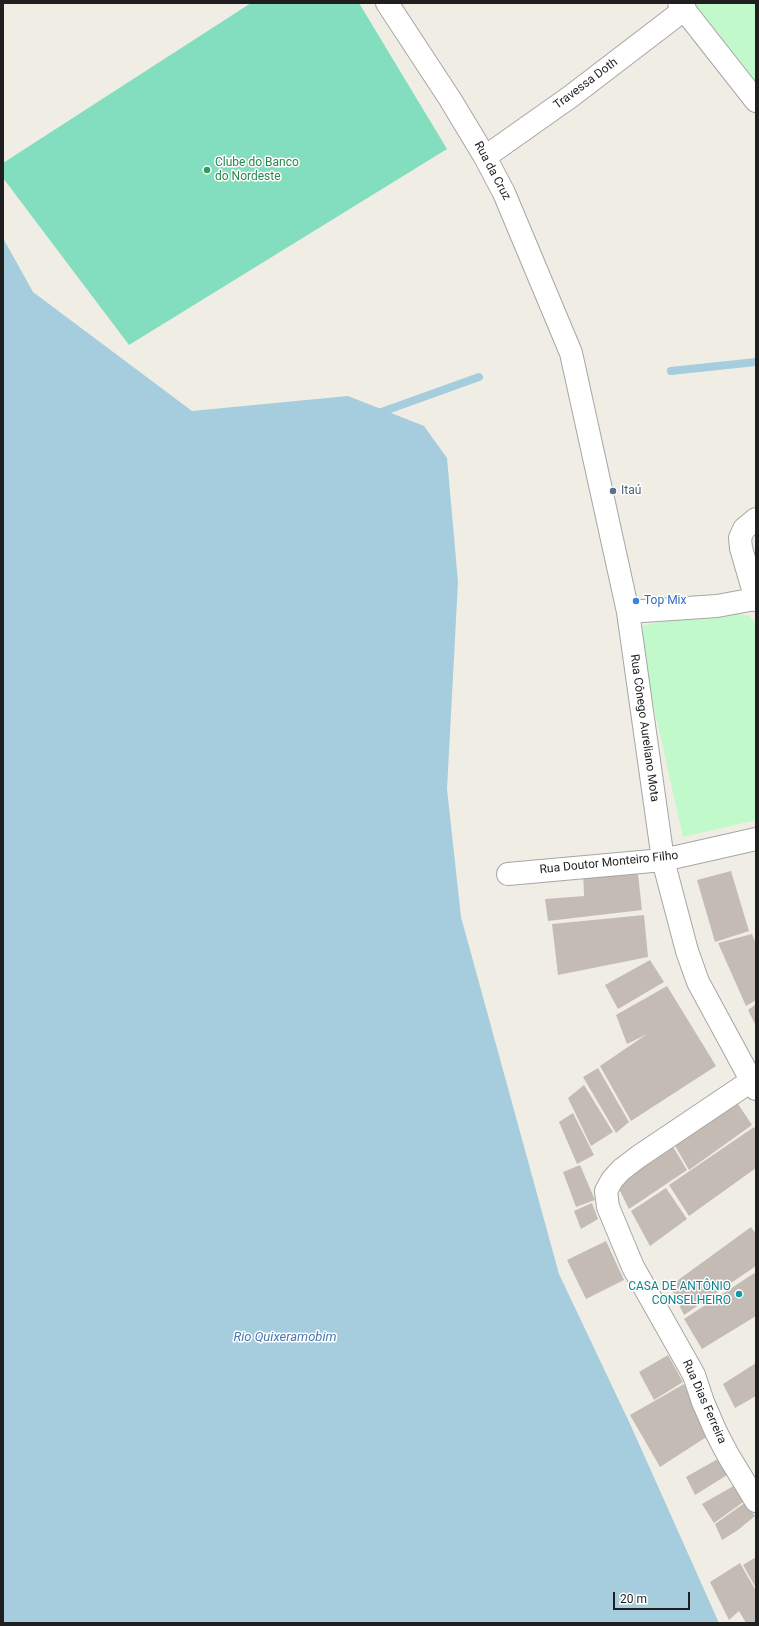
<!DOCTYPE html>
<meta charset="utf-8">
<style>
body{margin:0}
#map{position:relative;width:759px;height:1626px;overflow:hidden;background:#f0ede5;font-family:Roboto,sans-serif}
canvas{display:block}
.frame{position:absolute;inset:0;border:4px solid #1f1f1f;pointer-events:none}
.scale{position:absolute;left:613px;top:1592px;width:77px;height:18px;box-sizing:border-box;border:2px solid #1f1f1f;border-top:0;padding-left:5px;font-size:12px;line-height:14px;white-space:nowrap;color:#1f1f1f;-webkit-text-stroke:3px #fff;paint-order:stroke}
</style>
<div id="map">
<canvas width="759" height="1626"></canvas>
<div class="frame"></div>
<div class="scale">20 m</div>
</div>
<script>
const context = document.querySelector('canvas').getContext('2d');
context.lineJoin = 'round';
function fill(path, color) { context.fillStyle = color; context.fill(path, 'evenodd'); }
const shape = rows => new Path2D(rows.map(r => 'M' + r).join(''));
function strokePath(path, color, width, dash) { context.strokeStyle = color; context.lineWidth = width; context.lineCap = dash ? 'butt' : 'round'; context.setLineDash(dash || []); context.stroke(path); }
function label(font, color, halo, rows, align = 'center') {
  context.font = font + ' Roboto,sans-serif'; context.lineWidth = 3; context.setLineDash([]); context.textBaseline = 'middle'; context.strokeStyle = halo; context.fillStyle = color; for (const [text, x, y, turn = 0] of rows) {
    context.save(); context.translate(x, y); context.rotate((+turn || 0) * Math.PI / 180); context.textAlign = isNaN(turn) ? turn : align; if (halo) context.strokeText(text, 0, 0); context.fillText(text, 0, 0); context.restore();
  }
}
fill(shape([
 [690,3,756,3,756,89],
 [720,610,749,616,756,624,756,820,683,837,636,627]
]), '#c2f9ca');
fill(shape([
 [251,3,359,3,447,149,129,345,3,178,3,163]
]), '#83dec0');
fill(shape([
 [3,238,33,292,192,411,348,396,424,426,447,458,458,582,447,789,461,917,559,1274,631,1426,719,1623,3,1623]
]), '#a6cddd');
strokePath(shape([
 [671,371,756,362],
 [376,414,479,377]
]), '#a6cddd', 8);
fill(shape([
 [637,865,642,910,548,921,545,899,584,896,583,870],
 [731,871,749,931,715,942,697,880],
 [644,915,648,957,558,975,552,924],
 [752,934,756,944,756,1000,746,1006,718,943],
 [650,960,664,982,618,1009,605,985],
 [667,986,716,1066,631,1121,600,1066,647,1034,627,1044,616,1015],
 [756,1004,756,1026,748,1010],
 [598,1068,629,1122,616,1133,583,1077],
 [584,1085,613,1132,591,1146,568,1098],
 [736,1101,752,1125,689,1170,674,1144],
 [573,1113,594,1155,577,1164,559,1122],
 [754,1127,756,1131,756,1168,689,1216,669,1185],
 [672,1145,687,1170,629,1209,617,1185],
 [580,1165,595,1200,576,1207,563,1172],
 [666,1188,687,1219,650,1246,631,1211],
 [592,1203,598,1219,581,1229,574,1211],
 [751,1227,756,1234,756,1266,684,1315,670,1286],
 [606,1241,624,1280,586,1299,567,1260],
 [756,1272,756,1316,702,1349,684,1319],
 [668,1355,683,1382,654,1400,639,1372],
 [756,1363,756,1396,735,1408,723,1384],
 [684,1384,711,1434,660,1467,630,1415],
 [723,1456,732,1472,695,1495,686,1477],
 [737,1484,746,1500,714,1523,702,1504],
 [746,1502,755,1516,738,1530,722,1540,715,1524],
 [756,1557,756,1588,743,1565],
 [740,1563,756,1591,756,1623,746,1623,739,1611,729,1620,710,1582]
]), '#c4bcb4');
const minor = shape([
 [387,3,450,99,485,157,504,193,571,353,628,612,663,860,687,951,698,982,756,1089],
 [485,157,570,97,685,9],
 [756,519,744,529,740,538,741,548,756,600],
 [628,612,717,606,755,599],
 [508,874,663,860,756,839],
 [751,1081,638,1157,621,1170,612,1180,606,1191,608,1207,633,1267,694,1375,703,1402,716,1432,728,1455,756,1501]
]);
const tertiary = shape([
 [679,3,756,101]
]);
strokePath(minor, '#a6a6a6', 24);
strokePath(tertiary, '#a6a6a6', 24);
strokePath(minor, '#fff', 22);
strokePath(tertiary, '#fff', 22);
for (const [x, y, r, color] of [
 [207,170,4,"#2e9e5b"],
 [613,491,4,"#5c6f8a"],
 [636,601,4,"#3f7fe0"],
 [739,1294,4,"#0f9aa8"]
]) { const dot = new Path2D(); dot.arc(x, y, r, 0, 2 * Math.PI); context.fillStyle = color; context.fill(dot); strokePath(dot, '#fff', 1.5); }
label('12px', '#1f1f1f', '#fff', [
 ["Travessa Doth",586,84,-37],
 ["Rua da Cruz",492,171,62],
 ["Rua Cônego Aureliano Mota",644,728,82],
 ["Rua Doutor Monteiro Filho",609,863,-6],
 ["Rua Dias Ferreira",704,1402,66]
]);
label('12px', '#27864d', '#fff', [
 ["Clube do Banco",215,163],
 ["do Nordeste",215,177]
], 'left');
label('12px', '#4e5e75', '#fff', [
 ["Itaú",621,491]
], 'left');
label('12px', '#366cbe', '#fff', [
 ["Top Mix",644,601]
], 'left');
label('12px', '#0d838f', '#fff', [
 ["CASA DE ANTÔNIO",731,1287],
 ["CONSELHEIRO",731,1301]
], 'right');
label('italic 13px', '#4b77ae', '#fff', [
 ["Rio Quixeramobim",285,1338]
]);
</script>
